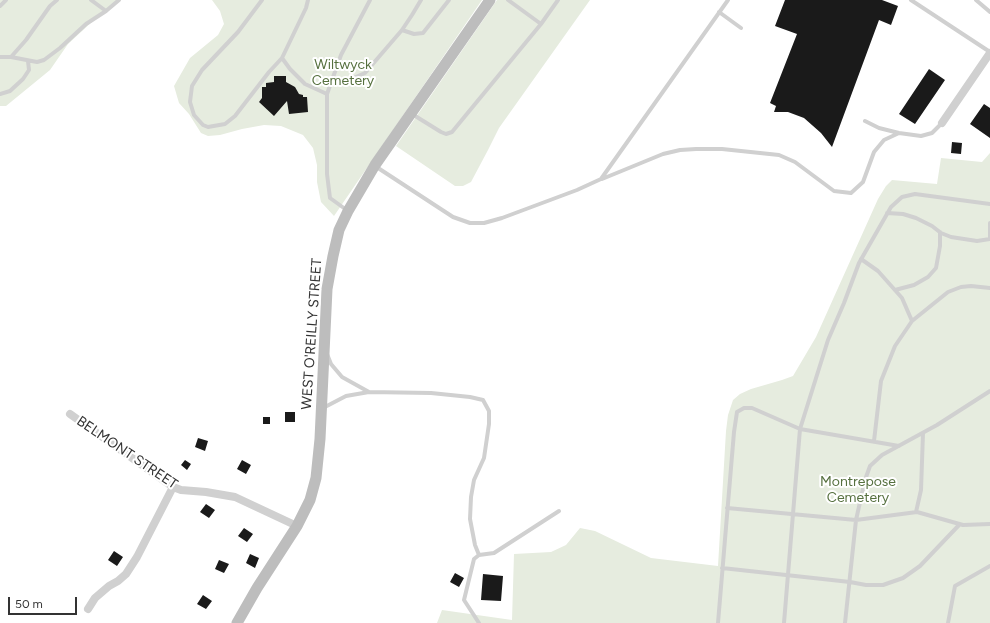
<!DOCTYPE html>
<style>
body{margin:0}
#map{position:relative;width:990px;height:623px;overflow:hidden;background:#fff;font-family:Figtree,sans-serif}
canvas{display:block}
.scale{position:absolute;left:8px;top:597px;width:69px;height:18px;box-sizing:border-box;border:2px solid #333;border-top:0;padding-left:5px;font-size:12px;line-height:14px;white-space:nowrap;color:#333;-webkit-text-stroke:3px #fff;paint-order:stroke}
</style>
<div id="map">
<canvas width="990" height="623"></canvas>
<div class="scale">50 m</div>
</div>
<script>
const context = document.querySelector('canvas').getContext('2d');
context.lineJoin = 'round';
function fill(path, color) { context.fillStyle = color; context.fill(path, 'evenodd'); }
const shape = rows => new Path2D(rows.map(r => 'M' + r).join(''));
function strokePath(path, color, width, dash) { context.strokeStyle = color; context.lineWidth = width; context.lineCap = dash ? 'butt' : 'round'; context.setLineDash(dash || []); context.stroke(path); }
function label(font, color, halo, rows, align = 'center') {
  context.font = font + ' Figtree,sans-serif'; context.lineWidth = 4; context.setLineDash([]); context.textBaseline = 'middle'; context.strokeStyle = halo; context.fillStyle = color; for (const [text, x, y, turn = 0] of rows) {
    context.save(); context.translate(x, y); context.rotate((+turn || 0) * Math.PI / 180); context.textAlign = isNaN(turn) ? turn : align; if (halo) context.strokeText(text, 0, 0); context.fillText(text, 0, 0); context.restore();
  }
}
fill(shape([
 [0,0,121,0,95,19,68,44,50,70,6,106,0,106],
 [212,0,482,0,334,216,321,202,317,182,317,165,313,148,303,135,281,126,264,125,242,129,220,135,208,136,201,133,189,114,179,103,174,86,190,58,218,35,224,24,220,11],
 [497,0,590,0,499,128,488,150,471,182,463,186,455,186,396,146],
 [990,153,990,623,437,623,442,610,512,620,514,554,551,552,566,545,580,528,595,531,651,558,718,566,726,431,728,415,733,400,740,394,751,389,782,380,793,376,816,337,878,199,886,186,892,180,937,184,941,158,982,162]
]), '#e6ecdf');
fill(shape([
 [785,0,882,0,898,6,891,25,879,20,832,147,821,133,804,118,788,112,774,112,776,106,770,103,797,34,775,26],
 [929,69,945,80,915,124,899,114],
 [274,76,286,76,286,82,295,87,299,94,303,95,303,97,307,97,308,112,289,114,287,101,274,116,259,102,262,98,262,87,266,87,266,83,274,82],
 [984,104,990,108,990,138,970,124],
 [952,142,962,143,961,154,951,153],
 [285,412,295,412,295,422,285,422],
 [263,417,270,417,270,424,263,424],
 [198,438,208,441,205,451,195,447],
 [185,460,191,464,187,470,181,465],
 [242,460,251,465,246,474,237,469],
 [206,504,215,510,209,518,200,512],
 [244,528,253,534,247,542,238,536],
 [114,551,123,557,117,566,108,560],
 [250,554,259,558,255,568,246,563],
 [219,560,229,564,224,573,215,569],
 [455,573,464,578,459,587,450,582],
 [483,574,503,576,501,601,481,600],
 [203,595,212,601,206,609,197,604]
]), '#1a1a1a');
strokePath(shape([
 [91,0,106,11],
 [262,0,238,32,202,70,192,86,190,102,194,115,203,125,208,127,225,124,235,116,269,72,282,58,306,8,308,0],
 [508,0,541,24],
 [911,0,990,52],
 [976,0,990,12],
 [0,6,6,0],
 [719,12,741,28],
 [402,30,412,15,421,0],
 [0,57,11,57,37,62,44,60,60,48,86,24,106,11,119,0],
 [11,57,26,40,50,6,57,0],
 [282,58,290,69,305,84,327,94],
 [331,84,349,80,365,73,402,30,414,34,423,33,449,0],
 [0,94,10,91,23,79,29,70,28,61],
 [412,114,441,132,446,134,452,132,541,24,558,0],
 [865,121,879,128,899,133,921,136,932,133,942,123],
 [375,166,453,217,470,223,484,223,502,218,577,190,601,179,728,0],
 [602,179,663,154,680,150,696,149,722,149,779,155,795,162,834,191,851,193,863,182,874,152,884,140,899,133],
 [348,211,330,198,327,174,327,94,341,55,370,0],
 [887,213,903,214,916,218,932,226,941,233,951,237,977,241,990,239],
 [990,223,990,238],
 [861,259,878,271,902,298,912,321],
 [895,290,914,285,928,277,936,268,940,246,940,232],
 [327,354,331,364,342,377,369,392],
 [323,408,346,396,369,392,431,393,470,397,483,400,489,411,489,424,484,458,474,480,471,497,470,519,475,545,479,555,494,553,559,511],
 [874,441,881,381,895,346,912,321,948,292,961,287,971,286,990,288],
 [727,508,856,520,917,512,963,525,990,524],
 [916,512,921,490,923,433],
 [722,568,850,582,866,585,883,585,903,578,920,566,960,524],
 [479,623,464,600,474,559,479,555],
 [718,623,734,432,737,412,744,408,752,408,800,429,899,446],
 [784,623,800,429,828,340,844,303,859,263,891,207,902,197,915,194,990,204],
 [845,623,856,520,865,480,870,466,882,455,937,425,990,391],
 [948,623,955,586,990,566]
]), '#d0d0d0', 4);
strokePath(shape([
 [942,123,990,53],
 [70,414,173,487,181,490,206,492,235,497,297,526],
 [88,609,95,598,109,586,118,581,126,574,137,557,173,487]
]), '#d0d0d0', 8);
strokePath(shape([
 [237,623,257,588,297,526,310,500,316,478,320,439,327,289,333,256,339,230,348,211,375,165,490,0]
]), '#bdbdbd', 11);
label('14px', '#56703f', '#fff', [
 ["Wiltwyck",343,65],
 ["Cemetery",343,81],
 ["Montrepose",858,482],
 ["Cemetery",858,498]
]);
label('14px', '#333', '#fff', [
 ["WEST O'REILLY STREET",312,334,-86],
 ["BELMONT STREET",127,453,34]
]);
</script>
